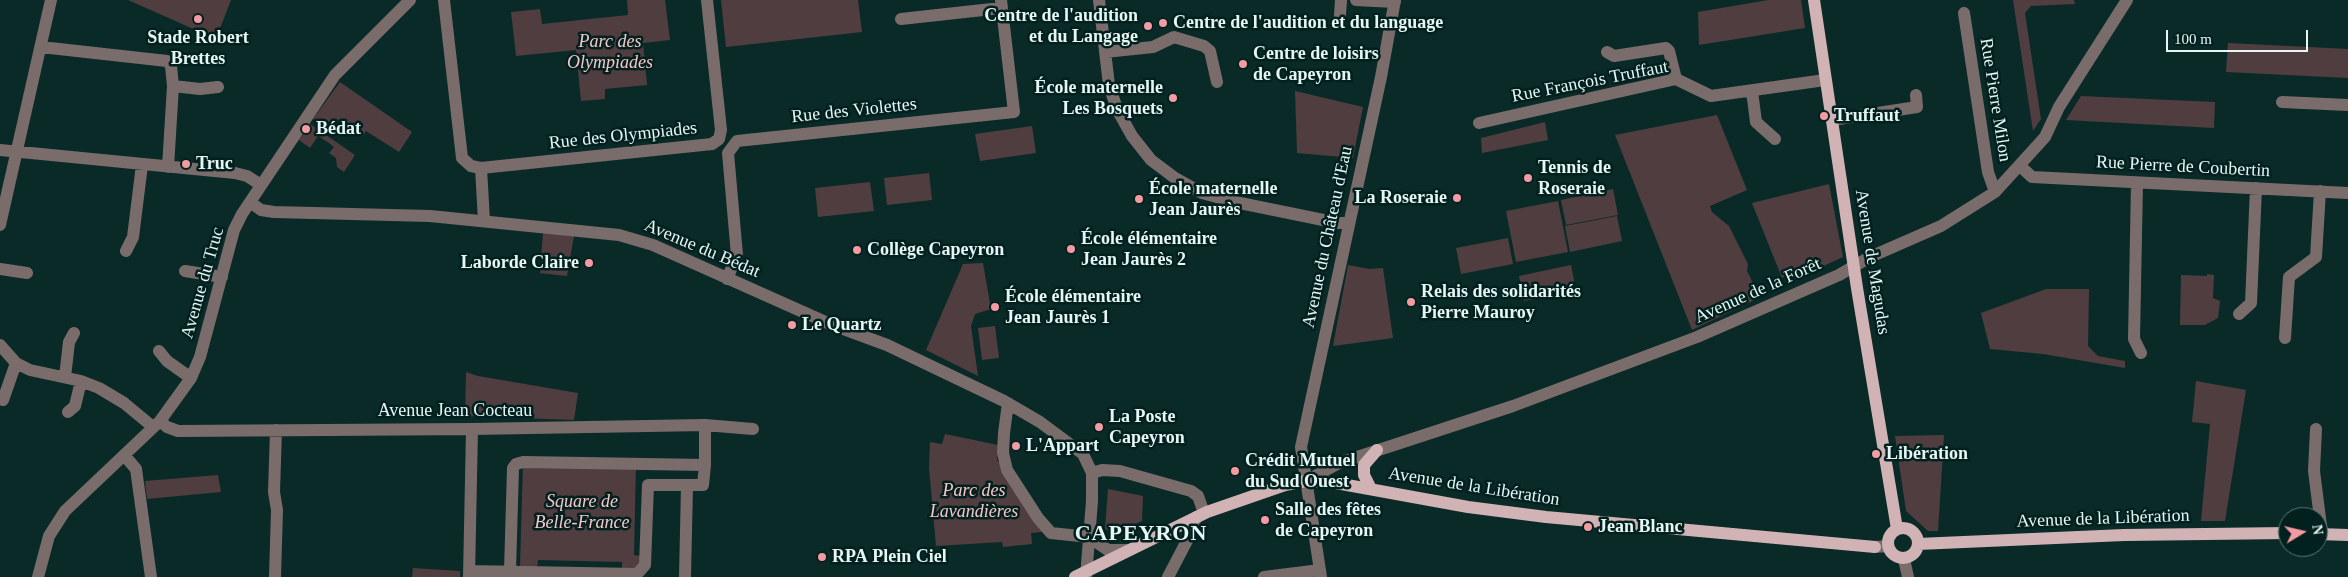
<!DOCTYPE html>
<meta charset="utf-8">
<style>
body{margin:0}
#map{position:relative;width:2348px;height:577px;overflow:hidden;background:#0a2a28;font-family:Georgia,serif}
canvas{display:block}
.north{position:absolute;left:2278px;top:507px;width:50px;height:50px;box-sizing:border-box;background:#01201e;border:1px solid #5c7674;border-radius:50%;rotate:81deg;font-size:14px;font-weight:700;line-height:20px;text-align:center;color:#e5f6f4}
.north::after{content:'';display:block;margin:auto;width:18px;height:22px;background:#f49aa3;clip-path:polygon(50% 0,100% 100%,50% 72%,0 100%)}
.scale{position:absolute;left:2166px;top:30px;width:142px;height:22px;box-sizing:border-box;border:2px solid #e5f6f4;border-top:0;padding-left:6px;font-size:15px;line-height:18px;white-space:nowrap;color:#e5f6f4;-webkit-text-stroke:4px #01201e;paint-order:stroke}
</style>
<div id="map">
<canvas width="2348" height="577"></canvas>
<div class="north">N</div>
<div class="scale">100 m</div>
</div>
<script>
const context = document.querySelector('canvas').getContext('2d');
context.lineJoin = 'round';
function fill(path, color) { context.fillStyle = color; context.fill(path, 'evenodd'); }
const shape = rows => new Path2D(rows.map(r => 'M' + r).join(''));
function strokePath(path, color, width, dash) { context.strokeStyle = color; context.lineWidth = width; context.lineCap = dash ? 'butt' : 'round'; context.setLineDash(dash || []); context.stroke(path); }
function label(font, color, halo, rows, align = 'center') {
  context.font = font + ' Georgia,serif'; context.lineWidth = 5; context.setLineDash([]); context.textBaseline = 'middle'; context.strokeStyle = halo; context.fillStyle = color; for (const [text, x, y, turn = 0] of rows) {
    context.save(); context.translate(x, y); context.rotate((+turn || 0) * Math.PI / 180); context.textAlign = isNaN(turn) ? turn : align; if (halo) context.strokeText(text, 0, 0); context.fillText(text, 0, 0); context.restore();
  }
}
fill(shape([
 [128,0,231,0,216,39],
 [627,0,665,0,670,40,643,43,647,85,605,89,605,99,581,101,576,50,516,56,511,12,540,9,542,24,628,15],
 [721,0,858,0,862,32,726,47],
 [1768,0,1801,0,1805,28,1699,45,1698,12],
 [2013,0,2074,0,2075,4,2031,6,2025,13,2041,119,2033,131],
 [2228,43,2348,49,2348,78,2226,72],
 [340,82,412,132,399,152,366,131,363,135,339,119,331,131,313,119],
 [1295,91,1363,107,1353,158,1297,153],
 [2081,96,2215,102,2214,128,2066,120],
 [1717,115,1747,190,1710,206,1712,212,1729,226,1748,264,1747,271,1758,293,1765,295,1692,330,1615,135],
 [1545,122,1548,140,1482,153,1481,138],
 [310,124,355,155,344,172,337,167,336,158,329,153,334,147,329,143,318,136,310,148,299,140],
 [1032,126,1036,153,980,161,975,134],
 [929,173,932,200,887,205,884,178],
 [870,182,874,211,818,217,815,188],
 [1829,184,1843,257,1793,280,1789,274,1782,278,1752,203],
 [1613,189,1618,215,1566,225,1561,200],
 [1558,201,1568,252,1516,262,1506,211],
 [1617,216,1622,241,1570,252,1565,226],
 [543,232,574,236,567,276,540,273],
 [1508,238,1513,264,1461,274,1456,248],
 [983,263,991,309,975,314,971,326,978,376,926,350,963,264],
 [1348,265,1369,269,1383,268,1393,338,1333,346],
 [1571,265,1576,291,1524,301,1519,276],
 [2207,274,2214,275,2213,298,2220,301,2218,318,2205,325,2180,325,2181,275,2207,276],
 [2046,289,2089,289,2088,346,2098,356,2125,361,2125,368,2043,354,1990,349,1981,313],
 [995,326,999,358,982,360,978,328],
 [466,372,478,376,578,393,574,420,465,416],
 [2196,381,2246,390,2225,521,2201,521,2210,424,2192,422],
 [945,434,998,445,997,461,1002,462,1043,532,1031,533,1032,544,1003,547,1002,542,936,546,929,468,930,442,942,444],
 [1944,435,1938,531,1928,531,1906,511,1895,436],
 [523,462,636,464,634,555,642,556,642,562,633,569,622,569,622,562,538,560,537,568,520,567],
 [218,475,221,492,147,499,145,481],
 [1108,489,1143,496,1142,521,1115,533,1105,529],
 [413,568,460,571,460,577,412,577]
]), '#503d3f');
strokePath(shape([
 [444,0,462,158,471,166,481,168,712,144,719,139,721,130,707,0],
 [1099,0,1109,85,1117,109,1132,136,1151,160,1175,178,1202,193,1235,202,1338,223,1348,223],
 [1356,0,1395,2],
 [1964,13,1988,172,1995,192],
 [1340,15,1341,0],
 [901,19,1001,8],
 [41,47,167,61,171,66,173,86,168,167],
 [1105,52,1153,47,1174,37,1204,46,1210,51,1217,82],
 [1607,52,1614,56,1666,48,1669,51,1676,79],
 [173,86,200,89,218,87],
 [1752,91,1756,122,1775,139],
 [2282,102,2348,105],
 [1832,120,1917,107,1916,95],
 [1479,123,1676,79,1711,96,1825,80],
 [0,150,235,173,247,176,261,185],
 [2020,166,2032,177,2348,193],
 [481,168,484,221],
 [2137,183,2134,339,2141,353],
 [250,202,261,210,274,212,430,216,619,235,653,245,830,324,887,345,1004,401,1040,422,1083,454,1092,473,1092,501,1086,577],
 [0,225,51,0],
 [126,251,133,237,142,165],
 [0,269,27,273],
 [185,271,222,277],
 [727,279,737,255,728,153,737,141,1014,112,1001,0],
 [2239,314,2251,303,2256,188],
 [2285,338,2289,277,2316,257,2320,191],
 [0,345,16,363,30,370,81,381,99,388,124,403,153,427],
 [159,351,167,361,191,378],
 [65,377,69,342,74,333],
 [3,400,16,363],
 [1008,403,1004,433,1003,453,1007,470,1038,518,1051,533,1089,537],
 [68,412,75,406,81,381],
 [160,421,167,427,178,431,472,429,705,425,753,429],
 [2316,429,2314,471,2322,534],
 [124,455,136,469,151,577],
 [1092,473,1102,470,1120,471,1191,491,1198,496,1204,513],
 [1306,481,1339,463,1513,406,1697,337,1839,275,1870,257,1941,226,1995,192,2045,137,2059,107,2127,0],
 [1089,537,1108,550,1127,550],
 [1875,547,1888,546],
 [1904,559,1908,577],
 [469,571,637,574,645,565,648,485,703,485,705,465],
 [510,571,513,468,516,464,523,462,705,465,705,425],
 [38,577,49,536,65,511,160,421,191,378,200,357,234,230,242,214,335,75,410,0],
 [275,577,277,510,274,492,276,430],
 [469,577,472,429],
 [685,577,687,486],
 [1168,577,1191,533,1196,517],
 [1264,577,1320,570],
 [1321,577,1301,447,1381,77,1395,0]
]), '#7b6c6c', 12);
strokePath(shape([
 [1814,0,1857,288,1897,529],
 [1371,489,1364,475,1364,465,1377,450],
 '1888 543a15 15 0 1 1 30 0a15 15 0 1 1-30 0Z',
 [2318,534,2348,535],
 [1918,544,2124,535,2288,533],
 [1075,577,1207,512,1285,485,1306,481,1336,483,1468,507,1546,517,1875,547]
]), '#d2b3b5', 12);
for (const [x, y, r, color] of [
 [198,19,5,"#f49aa3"],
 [1163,23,5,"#f49aa3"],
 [1148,26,5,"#f49aa3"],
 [1243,64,5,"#f49aa3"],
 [1173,98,5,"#f49aa3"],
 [1824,116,5,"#f49aa3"],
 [306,129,5,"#f49aa3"],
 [186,164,5,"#f49aa3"],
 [1528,178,5,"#f49aa3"],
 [1457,198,5,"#f49aa3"],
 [1139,199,5,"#f49aa3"],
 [1071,249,5,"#f49aa3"],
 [857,250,5,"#f49aa3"],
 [589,263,5,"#f49aa3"],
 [1411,302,5,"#f49aa3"],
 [995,307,5,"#f49aa3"],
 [792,325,5,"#f49aa3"],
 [1099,427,5,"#f49aa3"],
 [1016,446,5,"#f49aa3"],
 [1876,454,5,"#f49aa3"],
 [1235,471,5,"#f49aa3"],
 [1265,520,5,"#f49aa3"],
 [1588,527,5,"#f49aa3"],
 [822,557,5,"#f49aa3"]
]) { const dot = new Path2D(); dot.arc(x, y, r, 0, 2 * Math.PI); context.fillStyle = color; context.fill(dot); strokePath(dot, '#01201e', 2); }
label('bold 18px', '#e5f6f4', '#01201e', [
 ["Centre de l'audition",1138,16,"right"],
 ["et du Langage",1138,37,"right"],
 ["Centre de l'audition et du language",1173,23],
 ["Stade Robert",198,38,"center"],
 ["Brettes",198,59,"center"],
 ["Centre de loisirs",1253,54],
 ["de Capeyron",1253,75],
 ["École maternelle",1163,88,"right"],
 ["Les Bosquets",1163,109,"right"],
 ["Truffaut",1834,116],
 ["Bédat",316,129],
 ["Truc",196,164],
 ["Tennis de",1538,168],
 ["Roseraie",1538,189],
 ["École maternelle",1149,189],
 ["Jean Jaurès",1149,210],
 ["La Roseraie",1447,198,"right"],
 ["École élémentaire",1081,239],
 ["Jean Jaurès 2",1081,260],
 ["Collège Capeyron",867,250],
 ["Laborde Claire",579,263,"right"],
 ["Relais des solidarités",1421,292],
 ["Pierre Mauroy",1421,313],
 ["École élémentaire",1005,297],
 ["Jean Jaurès 1",1005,318],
 ["Le Quartz",802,325],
 ["La Poste",1109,417],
 ["Capeyron",1109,438],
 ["L'Appart",1026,446],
 ["Libération",1886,454],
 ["Crédit Mutuel",1245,461],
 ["du Sud Ouest",1245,482],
 ["Salle des fêtes",1275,510],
 ["de Capeyron",1275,531],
 ["Jean Blanc",1598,527],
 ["RPA Plein Ciel",832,557]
], 'left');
label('italic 18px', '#f8c5c9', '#01201e', [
 ["Parc des",610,42],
 ["Olympiades",610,63],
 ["Parc des",974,491],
 ["Lavandières",974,512],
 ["Square de",582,502],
 ["Belle-France",582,523]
]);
label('18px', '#e5f6f4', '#01201e', [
 ["Rue François Truffaut",1590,82,-11],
 ["Rue Pierre Milon",1995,100,81],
 ["Rue des Violettes",854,111,-6],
 ["Rue des Olympiades",623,136,-6],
 ["Rue Pierre de Coubertin",2183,167,3],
 ["Avenue du Château d'Eau",1328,237,-78],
 ["Avenue du Bédat",702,249,23],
 ["Avenue de Magudas",1872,262,81],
 ["Avenue du Truc",203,283,-74],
 ["Avenue de la Forêt",1758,291,-24],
 ["Avenue Jean Cocteau",455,411],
 ["Avenue de la Libération",1474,487,9],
 ["Avenue de la Libération",2103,519,-2]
]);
context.letterSpacing = '1px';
label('bold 22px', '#e5f6f4', '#01201e', [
 ["CAPEYRON",1141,534]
]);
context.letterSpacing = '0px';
</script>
